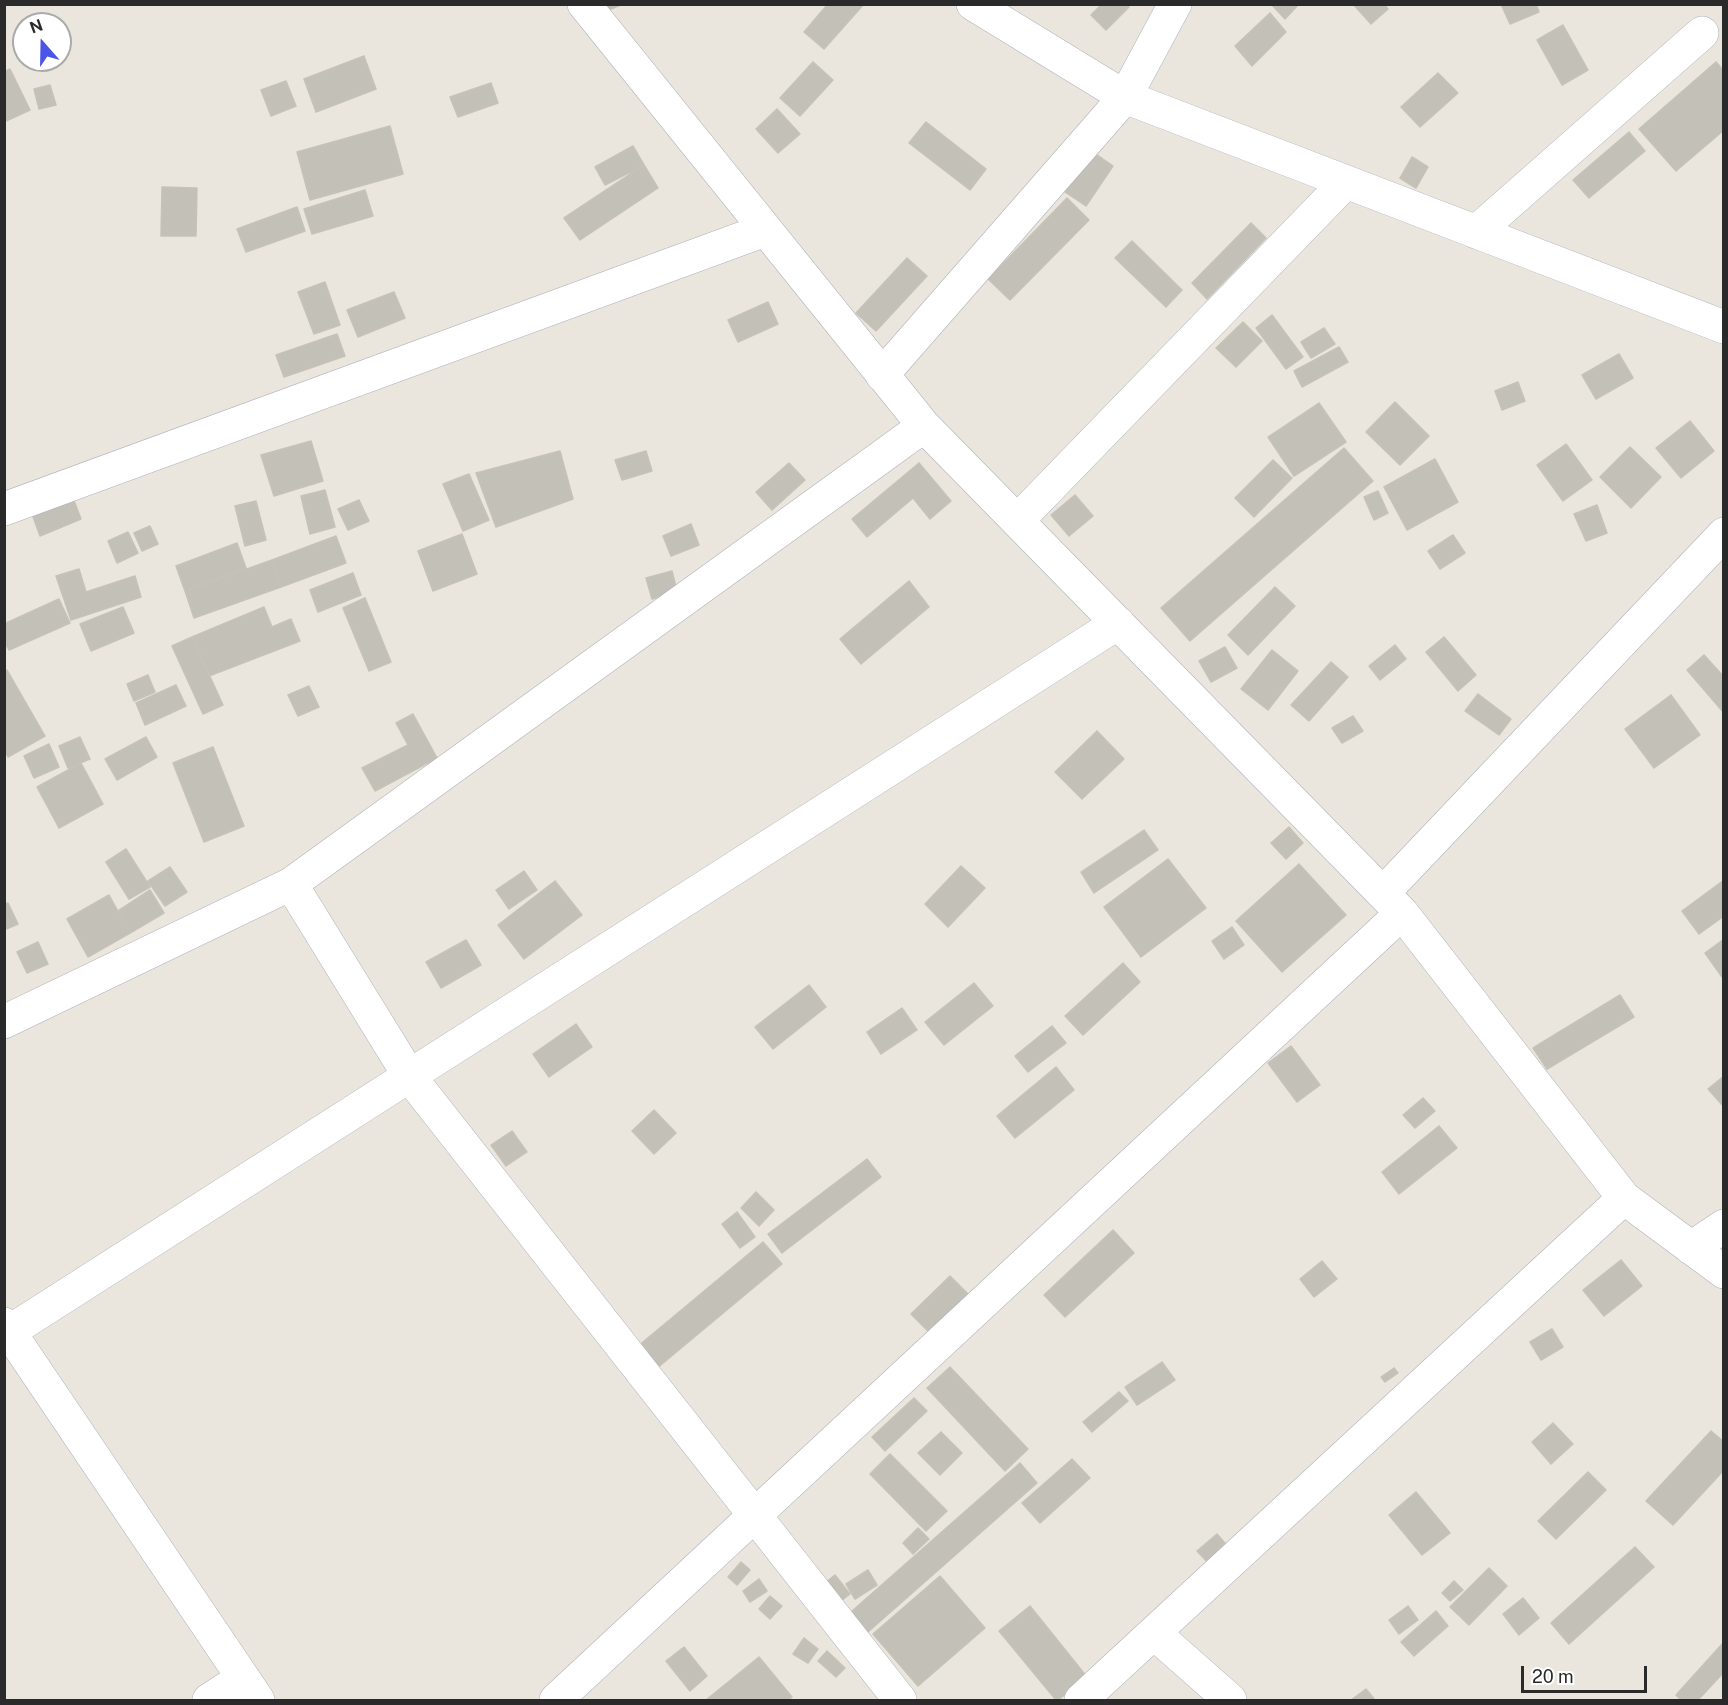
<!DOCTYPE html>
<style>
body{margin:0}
#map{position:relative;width:1728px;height:1705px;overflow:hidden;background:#eae6dd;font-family:"Public Sans",sans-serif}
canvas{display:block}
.frame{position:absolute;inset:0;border:6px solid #2a2a2a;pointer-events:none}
.north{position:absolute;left:12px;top:12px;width:60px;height:60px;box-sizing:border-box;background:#fff;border:2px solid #aaa;border-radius:50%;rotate:340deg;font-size:16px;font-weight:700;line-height:24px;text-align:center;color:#2a2a2a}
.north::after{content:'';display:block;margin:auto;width:21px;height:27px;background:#4b56e9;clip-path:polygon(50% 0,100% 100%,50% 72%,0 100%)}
.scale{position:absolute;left:1521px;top:1666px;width:126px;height:27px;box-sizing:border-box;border:3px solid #2a2a2a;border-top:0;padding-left:8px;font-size:18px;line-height:21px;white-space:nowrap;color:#2a2a2a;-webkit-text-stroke:4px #fff;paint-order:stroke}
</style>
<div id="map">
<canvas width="1728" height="1705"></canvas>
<div class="frame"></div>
<div class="north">N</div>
<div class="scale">20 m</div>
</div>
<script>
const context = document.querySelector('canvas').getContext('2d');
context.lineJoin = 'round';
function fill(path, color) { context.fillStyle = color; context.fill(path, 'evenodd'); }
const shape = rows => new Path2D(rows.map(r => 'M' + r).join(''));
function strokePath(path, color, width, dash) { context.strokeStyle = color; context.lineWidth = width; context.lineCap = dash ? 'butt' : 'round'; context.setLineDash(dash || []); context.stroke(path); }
const building = shape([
 [595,4,623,4,599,14,595,4],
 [828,4,864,4,824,49,804,32,828,4],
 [1102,4,1127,4,1129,7,1106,30,1091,15,1102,4],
 [1271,4,1299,4,1285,19,1271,4],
 [1353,4,1384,4,1388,9,1371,24,1353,4],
 [1501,4,1536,4,1539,12,1510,24,1501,4],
 [1270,13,1286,32,1252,66,1235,46,1270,13],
 [1563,25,1588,70,1562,85,1537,40,1563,25],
 [364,56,376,89,316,112,304,79,364,56],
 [813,62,833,80,800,116,780,98,813,62],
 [1716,62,1724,71,1724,130,1676,171,1639,129,1716,62],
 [10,69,30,110,4,122,4,72,10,69],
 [1438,73,1458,93,1420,127,1401,107,1438,73],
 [286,81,296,106,271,116,261,90,286,81],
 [491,83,498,103,458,117,450,97,491,83],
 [50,85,56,105,39,109,34,89,50,85],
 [777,109,800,134,778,153,756,129,777,109],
 [926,122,986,169,970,190,909,143,926,122],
 [390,126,403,174,310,200,297,152,390,126],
 [1629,132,1645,151,1589,198,1573,180,1629,132],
 [633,146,644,165,605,185,595,167,633,146],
 [1086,147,1113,166,1086,206,1059,188,1086,147],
 [1412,157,1428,167,1416,188,1400,178,1412,157],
 [644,165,658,188,580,240,564,218,644,165],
 [162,187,197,188,196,236,161,236,162,187],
 [365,190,373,216,312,234,304,209,365,190],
 [1067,198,1089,220,1010,300,988,279,1067,198],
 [297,207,305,231,246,252,237,229,297,207],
 [1251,223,1266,238,1207,299,1192,283,1251,223],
 [1132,241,1182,290,1166,307,1115,258,1132,241],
 [907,258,927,276,876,331,856,313,907,258],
 [325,282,340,325,314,334,298,292,325,282],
 [394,292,405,318,358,337,347,310,394,292],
 [768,302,778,324,738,342,728,320,768,302],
 [1272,315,1303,357,1286,369,1256,328,1272,315],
 [1243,322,1262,341,1236,367,1216,348,1243,322],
 [1324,328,1335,344,1311,358,1301,342,1324,328],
 [337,334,345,356,284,377,276,355,337,334],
 [1339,347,1348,362,1302,387,1294,371,1339,347],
 [1619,354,1633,378,1596,399,1582,375,1619,354],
 [1518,382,1525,401,1502,410,1495,391,1518,382],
 [1395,402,1429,436,1400,465,1366,432,1395,402],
 [1319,403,1346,442,1294,476,1268,437,1319,403],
 [1690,421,1714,451,1681,478,1656,448,1690,421],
 [311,441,323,481,274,496,261,455,311,441],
 [1566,444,1592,480,1563,501,1537,465,1566,444],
 [1630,447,1661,477,1631,508,1600,477,1630,447],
 [1344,448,1373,481,1190,641,1161,608,1344,448],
 [560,451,573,499,496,527,476,473,560,451],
 [646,451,652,471,622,480,615,460,646,451],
 [1435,459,1458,502,1407,530,1384,487,1435,459],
 [1273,460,1292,478,1254,517,1235,498,1273,460],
 [789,463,805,480,772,510,756,492,789,463],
 [919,463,951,501,930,519,913,498,867,537,852,519,919,463],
 [469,474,489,520,463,531,443,484,469,474],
 [325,490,335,527,310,534,301,496,325,490],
 [1378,491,1388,513,1374,520,1364,497,1378,491],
 [1075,495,1093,516,1069,536,1051,515,1075,495],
 [73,498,81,519,40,536,32,514,73,498],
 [359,500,369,521,348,530,338,509,359,500],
 [256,501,266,540,245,546,235,506,256,501],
 [1597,505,1607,533,1586,541,1574,514,1597,505],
 [691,524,699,545,671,556,663,536,691,524],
 [150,526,158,544,142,551,134,533,150,526],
 [128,532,138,553,117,563,108,541,128,532],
 [462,534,477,574,433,591,418,551,462,534],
 [1453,535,1465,553,1440,569,1428,551,1453,535],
 [336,536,346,563,281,587,272,560,336,536],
 [237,543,246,568,185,591,176,566,237,543],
 [272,560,281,587,194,618,185,591,272,560],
 [79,569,86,592,135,576,141,597,71,620,56,576,79,569],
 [672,571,677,591,652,599,646,578,672,571],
 [353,573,361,595,318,612,310,590,353,573],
 [909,581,929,607,861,664,840,639,909,581],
 [1275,587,1295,606,1248,655,1228,635,1275,587],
 [365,598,391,662,369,671,343,608,365,598],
 [59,599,70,623,9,650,4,641,4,624,59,599],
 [123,607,134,633,91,651,80,624,123,607],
 [264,607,272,627,291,619,300,641,209,676,192,637,264,607],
 [192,637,223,705,203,714,172,646,192,637],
 [1444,637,1476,675,1458,691,1426,652,1444,637],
 [1395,645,1406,659,1380,680,1369,666,1395,645],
 [1225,647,1237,668,1211,682,1199,661,1225,647],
 [1272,650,1298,671,1268,710,1241,689,1272,650],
 [1704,655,1724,677,1724,713,1687,670,1704,655],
 [1331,662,1348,677,1309,721,1291,705,1331,662],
 [7,670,45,736,8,757,4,750,4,672,7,670],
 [148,675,155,692,134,701,127,684,148,675],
 [176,685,186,706,145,725,136,703,176,685],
 [309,686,319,707,298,716,288,695,309,686],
 [1478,694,1511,719,1499,735,1465,711,1478,694],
 [1671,695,1700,735,1654,768,1625,729,1671,695],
 [413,714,437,758,375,791,362,768,408,745,396,723,413,714],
 [1353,716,1363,731,1342,743,1332,728,1353,716],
 [1097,731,1124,759,1082,799,1055,772,1097,731],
 [80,737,90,759,68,768,59,746,80,737],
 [146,737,157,757,117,780,105,759,146,737],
 [49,744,59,767,34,778,24,756,49,744],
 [213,747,244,826,204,842,173,763,213,747],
 [81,763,103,804,59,828,37,787,81,763],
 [1289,827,1303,843,1286,859,1271,843,1289,827],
 [1144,830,1158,850,1094,893,1081,872,1144,830],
 [126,849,150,887,129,899,106,862,126,849],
 [1168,859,1206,908,1141,957,1104,907,1168,859],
 [1299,864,1346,915,1282,972,1236,921,1299,864],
 [961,866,985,888,948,927,925,904,961,866],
 [170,867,187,892,165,906,148,881,170,867],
 [524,871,537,890,509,909,496,890,524,871],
 [1724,880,1724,916,1699,934,1682,911,1724,880],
 [555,881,582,915,524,959,498,925,555,881],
 [150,890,164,913,130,933,118,911,150,890],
 [109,895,130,933,88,957,67,919,109,895],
 [8,903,18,924,4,930,4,904,8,903],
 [1232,927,1244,945,1224,959,1212,941,1232,927],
 [1724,939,1724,976,1722,977,1705,953,1724,939],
 [466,940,481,965,441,988,426,962,466,940],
 [38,942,48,964,27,973,17,952,38,942],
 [1123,963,1140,982,1083,1035,1065,1016,1123,963],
 [974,983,993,1006,944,1045,925,1022,974,983],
 [809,985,826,1007,773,1049,755,1027,809,985],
 [1620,995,1634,1017,1547,1069,1533,1048,1620,995],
 [902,1008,917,1030,881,1054,867,1032,902,1008],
 [576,1024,592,1047,549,1077,533,1054,576,1024],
 [1052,1026,1066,1043,1028,1072,1015,1056,1052,1026],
 [1291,1046,1320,1085,1297,1102,1268,1063,1291,1046],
 [1056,1067,1074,1090,1015,1138,997,1116,1056,1067],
 [1724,1076,1724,1107,1708,1089,1724,1076],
 [1423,1098,1435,1111,1415,1128,1403,1115,1423,1098],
 [654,1110,676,1133,654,1154,632,1131,654,1110],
 [1439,1126,1457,1148,1399,1194,1382,1172,1439,1126],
 [512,1131,527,1152,506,1166,491,1145,512,1131],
 [867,1159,881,1177,782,1253,768,1234,867,1159],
 [756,1192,774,1210,759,1226,741,1208,756,1192],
 [737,1212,755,1237,740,1248,722,1224,737,1212],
 [1113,1230,1134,1253,1065,1317,1044,1295,1113,1230],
 [763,1242,782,1264,650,1374,631,1352,763,1242],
 [1621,1260,1642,1286,1604,1316,1583,1290,1621,1260],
 [1322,1261,1337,1279,1314,1297,1300,1279,1322,1261],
 [950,1276,971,1297,932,1335,911,1314,950,1276],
 [1552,1329,1563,1347,1541,1360,1530,1342,1552,1329],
 [1162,1362,1175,1380,1137,1405,1125,1387,1162,1362],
 [950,1367,1028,1449,1005,1471,927,1388,950,1367],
 [1394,1368,1398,1373,1385,1382,1381,1377,1394,1368],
 [1119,1392,1128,1401,1092,1432,1083,1422,1119,1392],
 [914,1398,927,1411,885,1451,872,1437,914,1398],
 [1553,1423,1573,1444,1551,1464,1532,1442,1553,1423],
 [1711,1431,1724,1442,1724,1470,1673,1525,1646,1501,1711,1431],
 [941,1432,962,1453,940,1475,918,1453,941,1432],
 [890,1454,947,1511,926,1531,870,1474,890,1454],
 [1072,1459,1090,1478,1040,1523,1022,1503,1072,1459],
 [1020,1463,1037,1483,860,1639,843,1619,1020,1463],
 [1588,1472,1606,1490,1556,1539,1538,1521,1588,1472],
 [1416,1492,1450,1533,1422,1555,1389,1515,1416,1492],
 [918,1528,929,1539,913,1554,903,1543,918,1528],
 [1217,1534,1232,1551,1213,1568,1197,1551,1217,1534],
 [1635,1547,1654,1567,1569,1644,1551,1623,1635,1547],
 [741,1562,750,1570,737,1585,728,1577,741,1562],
 [1489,1568,1507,1586,1469,1625,1450,1607,1489,1568],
 [868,1570,877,1585,855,1599,846,1584,868,1570],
 [835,1575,850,1594,832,1608,817,1589,835,1575],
 [940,1576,985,1628,918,1686,873,1634,940,1576],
 [759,1579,767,1591,750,1602,743,1591,759,1579],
 [1454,1581,1463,1590,1450,1601,1442,1593,1454,1581],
 [770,1596,782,1606,770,1619,759,1609,770,1596],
 [1523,1598,1539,1618,1519,1635,1503,1614,1523,1598],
 [1030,1606,1087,1677,1058,1700,1056,1700,999,1631,1030,1606],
 [1408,1606,1418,1620,1399,1634,1389,1620,1408,1606],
 [1436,1611,1448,1626,1414,1656,1401,1642,1436,1611],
 [804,1638,818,1649,808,1663,793,1654,804,1638],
 [1723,1643,1724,1672,1698,1700,1681,1700,1676,1695,1723,1643],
 [684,1647,707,1676,690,1691,666,1661,684,1647],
 [827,1651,845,1668,836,1677,818,1661,827,1651],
 [759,1657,792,1697,788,1700,706,1700,759,1657],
 [1366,1689,1375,1700,1351,1700,1366,1689]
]);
fill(building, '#c3c0b8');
strokePath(building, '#c6c2b7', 1.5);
const minor = shape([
 [584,4,924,426,1402,913,1624,1198,1724,1272],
 [973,4,1125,97,1724,327],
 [1476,232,1702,33],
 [882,375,1125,97,1175,4],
 [4,509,765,230],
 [1017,521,1346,182],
 [291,884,410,1077,900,1700],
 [1383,893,1724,534],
 [4,1022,291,884,924,426],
 [1691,1248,1724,1226],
 [4,1324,258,1700],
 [4,1335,1118,623],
 [1154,1633,1230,1700],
 [209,1700,243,1678],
 [556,1700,1402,913],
 [1081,1700,1624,1198]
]);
strokePath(minor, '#b0b1bc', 34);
strokePath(minor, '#fff', 33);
</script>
